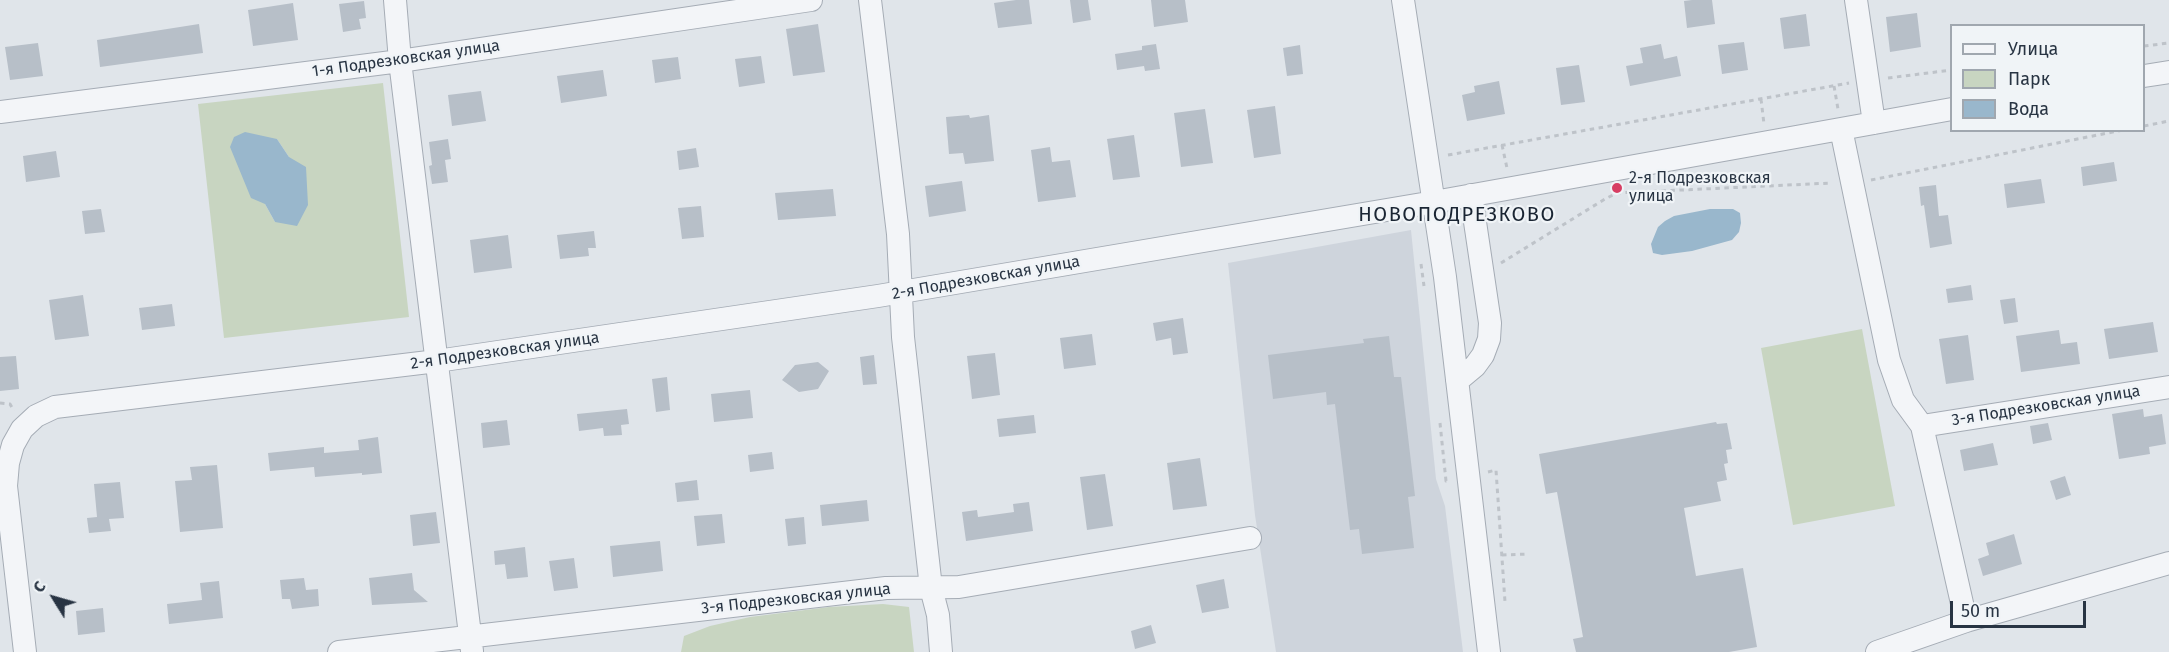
<!DOCTYPE html>
<meta charset="utf-8">
<style>
body{margin:0}
#map{position:relative;width:2169px;height:652px;overflow:hidden;background:#e0e5ea;font-family:"Fira Sans",sans-serif}
canvas{display:block}
.legend{position:absolute;left:1950px;top:24px;width:195px;height:108px;box-sizing:border-box;background:#f0f4f7;border:2px solid #a0a7af;margin:0;padding:8px 10px;list-style:none;font-size:18px;color:#283443}
.legend li{display:flex;align-items:center;gap:12px;height:30px}
.legend b{width:30px;border:2px solid #a0a7af}
.north{position:absolute;left:24px;top:568px;width:60px;height:60px;-webkit-text-stroke:4px #f0f4f7;paint-order:stroke;rotate:307deg;font-size:16px;font-weight:700;line-height:24px;text-align:center;color:#283443}
.north::after{content:'';display:block;margin:auto;width:21px;height:27px;background:#283443;clip-path:polygon(50% 0,100% 100%,50% 72%,0 100%)}
.scale{position:absolute;left:1950px;top:601px;width:136px;height:27px;box-sizing:border-box;border:3px solid #283443;border-top:0;padding-left:8px;font-size:18px;line-height:21px;white-space:nowrap;color:#283443;-webkit-text-stroke:4px #f0f4f7;paint-order:stroke}
</style>
<div id="map">
<canvas width="2169" height="652"></canvas>
<ul class="legend">
<li><b style="height:8px;background:#f3f5f8"></b>Улица</li>
<li><b style="height:16px;background:#c8d5c1"></b>Парк</li>
<li><b style="height:16px;background:#99b7cc"></b>Вода</li>
</ul>
<div class="north">С</div>
<div class="scale">50 m</div>
</div>
<script>
const context = document.querySelector('canvas').getContext('2d');
context.lineJoin = 'round';
function fill(path, color) { context.fillStyle = color; context.fill(path, 'evenodd'); }
const shape = rows => new Path2D(rows.map(r => 'M' + r).join(''));
function strokePath(path, color, width, dash) { context.strokeStyle = color; context.lineWidth = width; context.lineCap = dash ? 'butt' : 'round'; context.setLineDash(dash || []); context.stroke(path); }
function label(font, color, halo, rows, align = 'center') {
  context.font = font + ' "Fira Sans",sans-serif'; context.lineWidth = 4.5; context.setLineDash([]); context.textBaseline = 'middle'; context.strokeStyle = halo; context.fillStyle = color; for (const [text, x, y, turn = 0] of rows) {
    context.save(); context.translate(x, y); context.rotate((+turn || 0) * Math.PI / 180); context.textAlign = isNaN(turn) ? turn : align; if (halo) context.strokeText(text, 0, 0); context.fillText(text, 0, 0); context.restore();
  }
}
fill(shape([
 [1411,230,1436,479,1445,506,1463,652,1276,652,1255,515,1228,263]
]), '#ced4dc');
fill(shape([
 [383,83,409,317,224,338,198,104],
 [277,139,289,157,275,222,265,204],
 [1862,329,1895,506,1793,525,1761,348],
 [883,604,909,607,914,652,681,652,684,636,710,626,750,617,829,607]
]), '#c8d5c1');
fill(shape([
 [245,132,277,139,289,157,306,167,308,205,297,226,275,222,265,204,251,198,230,147,234,137],
 [1710,209,1733,209,1740,213,1741,223,1739,232,1732,240,1692,251,1662,255,1653,253,1651,244,1658,227,1665,221,1674,216]
]), '#99b7cc');
fill(shape([
 [1016,0,1029,0,1032,24,998,28,994,3],
 [1070,0,1088,0,1091,20,1073,23],
 [1151,0,1185,0,1188,22,1154,27],
 [1692,0,1712,0,1715,24,1687,28,1684,1],
 [364,1,366,18,359,19,361,29,343,32,339,4],
 [293,3,298,40,253,46,248,10],
 [1917,13,1921,47,1890,52,1886,17],
 [1806,14,1810,46,1784,49,1780,18],
 [199,24,203,53,100,67,97,40],
 [818,24,825,72,793,76,786,29],
 [1744,42,1748,70,1722,74,1718,45],
 [38,43,43,76,10,80,5,47],
 [1156,44,1160,69,1145,71,1144,66,1117,70,1115,54,1142,50,1142,46],
 [1661,44,1664,59,1677,56,1681,76,1630,86,1626,66,1643,63,1640,48],
 [1300,45,1303,74,1287,76,1283,48],
 [761,56,765,83,739,87,735,59],
 [678,57,681,79,655,83,652,60],
 [1579,65,1585,102,1561,105,1556,68],
 [603,70,607,96,561,103,557,76],
 [1499,81,1505,114,1467,121,1462,95,1475,92,1474,86],
 [481,91,486,121,452,126,448,95],
 [1275,106,1281,154,1254,158,1247,110],
 [1205,109,1213,163,1181,167,1174,113],
 [969,115,970,118,989,115,994,161,965,164,963,153,949,154,946,117],
 [1134,135,1140,177,1113,180,1107,139],
 [448,139,451,159,445,160,448,182,432,184,429,166,432,165,429,142],
 [1050,147,1052,162,1070,160,1076,197,1038,202,1031,150],
 [696,148,699,167,679,170,677,151],
 [56,151,60,177,26,182,23,156],
 [2114,162,2117,181,2083,186,2081,167],
 [2041,179,2045,203,2007,208,2004,184],
 [962,181,966,211,929,217,925,186],
 [1936,185,1939,216,1948,215,1952,244,1930,248,1924,205,1921,206,1919,187],
 [833,189,836,216,778,220,775,193],
 [701,206,704,237,682,239,678,208],
 [101,209,105,232,85,234,82,211],
 [594,231,596,248,588,248,589,256,560,259,557,235],
 [508,235,512,268,474,273,470,240],
 [1971,285,1973,300,1948,303,1946,289],
 [83,295,89,336,55,340,49,300],
 [2015,298,2018,322,2004,324,2000,300],
 [172,304,175,326,142,330,139,308],
 [1183,318,1188,353,1173,355,1171,338,1156,341,1153,323],
 [2153,322,2158,352,2109,359,2104,329],
 [2059,330,2061,344,2077,342,2080,364,2021,372,2016,336],
 [1092,334,1096,365,1064,369,1060,338],
 [1968,335,1974,380,1946,384,1939,339],
 [1389,336,1394,377,1401,377,1415,496,1408,497,1414,548,1362,554,1359,529,1350,530,1335,404,1327,405,1326,392,1273,399,1268,355,1364,343,1363,339],
 [995,353,1000,395,972,399,967,356],
 [874,355,877,384,863,385,860,357],
 [16,356,19,389,0,391,0,357],
 [818,362,829,371,818,389,799,392,782,380,795,365],
 [667,377,670,410,656,412,652,379],
 [750,390,753,418,714,422,711,394],
 [627,409,629,424,621,425,622,435,604,436,603,428,579,431,577,414],
 [2143,409,2144,417,2162,414,2166,444,2149,447,2150,454,2119,459,2112,414],
 [1034,415,1036,433,999,437,997,419],
 [507,420,510,445,483,448,481,423],
 [1716,422,1717,424,1727,423,1732,449,1726,450,1728,463,1724,464,1727,480,1717,482,1721,501,1684,508,1696,576,1743,568,1757,647,1729,652,1576,652,1573,639,1583,637,1557,492,1546,494,1539,454],
 [2048,423,2052,440,2033,444,2030,426],
 [378,437,382,473,362,475,362,473,315,477,314,467,270,471,268,453,324,447,324,453,359,450,358,440],
 [1993,443,1998,465,1964,471,1960,450],
 [772,452,774,469,750,472,748,455],
 [1200,458,1207,506,1173,510,1167,463],
 [217,465,223,528,180,532,175,481,192,480,190,467],
 [1105,474,1113,526,1087,530,1080,477],
 [2065,476,2071,495,2056,500,2050,481],
 [697,480,699,500,677,502,675,483],
 [120,482,124,518,109,519,111,531,89,533,87,518,97,517,94,484],
 [867,500,869,521,822,526,820,505],
 [1029,502,1033,531,966,541,962,512,977,510,978,517,1014,512,1013,504],
 [436,512,440,543,413,546,410,515],
 [722,514,725,543,697,546,694,516],
 [804,517,806,544,788,546,785,519],
 [2014,534,2022,564,1983,576,1978,559,1989,555,1986,543],
 [660,541,663,571,613,577,610,546],
 [525,547,528,577,507,579,505,564,495,565,494,551],
 [574,558,578,588,554,591,549,561],
 [412,573,414,590,428,602,372,605,369,578],
 [304,578,306,590,318,589,319,606,292,609,290,599,282,599,280,580],
 [1224,579,1229,608,1202,613,1196,585],
 [219,581,223,618,169,624,167,604,202,600,200,583],
 [103,608,105,632,78,635,76,611],
 [1151,625,1156,643,1135,649,1131,631]
]), '#b7bfc8');
const minor = shape([
 [395,0,400,61,472,651],
 [870,0,898,234,903,337,931,588,938,615,941,652],
 [1403,0,1445,277,1489,652],
 [1856,0,1874,123],
 [2144,76,2169,72],
 [0,112,400,61,811,0],
 [1841,129,1889,360,1903,400,1922,426,1966,621],
 [1457,381,1475,366,1483,355,1489,339,1490,323,1471,195],
 [1922,426,2169,387],
 [25,652,6,486,8,463,13,445,22,429,36,416,55,407,437,361,878,296,1434,202,1952,109],
 [339,652,886,588,959,587,1250,538],
 [1877,652,1966,621,2169,563]
]);
strokePath(minor, '#a5acb5', 24);
strokePath(shape([
 [2144,46,2169,43],
 [1888,78,1952,70],
 [1834,86,1838,109],
 [1761,99,1764,124],
 [2144,126,2169,121],
 [1502,145,1507,168],
 [1448,155,1849,83],
 [1871,180,2123,130],
 [1501,263,1605,199,1617,193,1832,183],
 [1421,264,1424,286],
 [0,403,10,404,14,411],
 [1440,423,1446,481,1449,480],
 [1488,472,1496,470,1505,602],
 [1502,555,1528,554]
]), '#bec3c9', 3, [4.5, 4.5]);
strokePath(minor, '#f3f5f8', 22);
for (const [x, y, r, color] of [
 [1617,188,6,"#d73e63"]
]) { const dot = new Path2D(); dot.arc(x, y, r, 0, 2 * Math.PI); context.fillStyle = color; context.fill(dot); strokePath(dot, '#f0f4f7', 2); }
label('16px', '#283443', '#f0f4f7', [
 ["1-я Подрезковская улица",406,59,-8],
 ["2-я Подрезковская улица",986,278,-10],
 ["2-я Подрезковская улица",505,351,-8],
 ["3-я Подрезковская улица",2046,406,-9],
 ["3-я Подрезковская улица",796,599,-6]
]);
label('16px', '#283443', '#f0f4f7', [
 ["2-я Подрезковская",1629,179],
 ["улица",1629,197]
], 'left');
context.letterSpacing = '1.5px';
label('20px', '#1a2533', '#f0f4f7', [
 ["НОВОПОДРЕЗКОВО",1457,215]
]);
context.letterSpacing = '0px';
</script>
